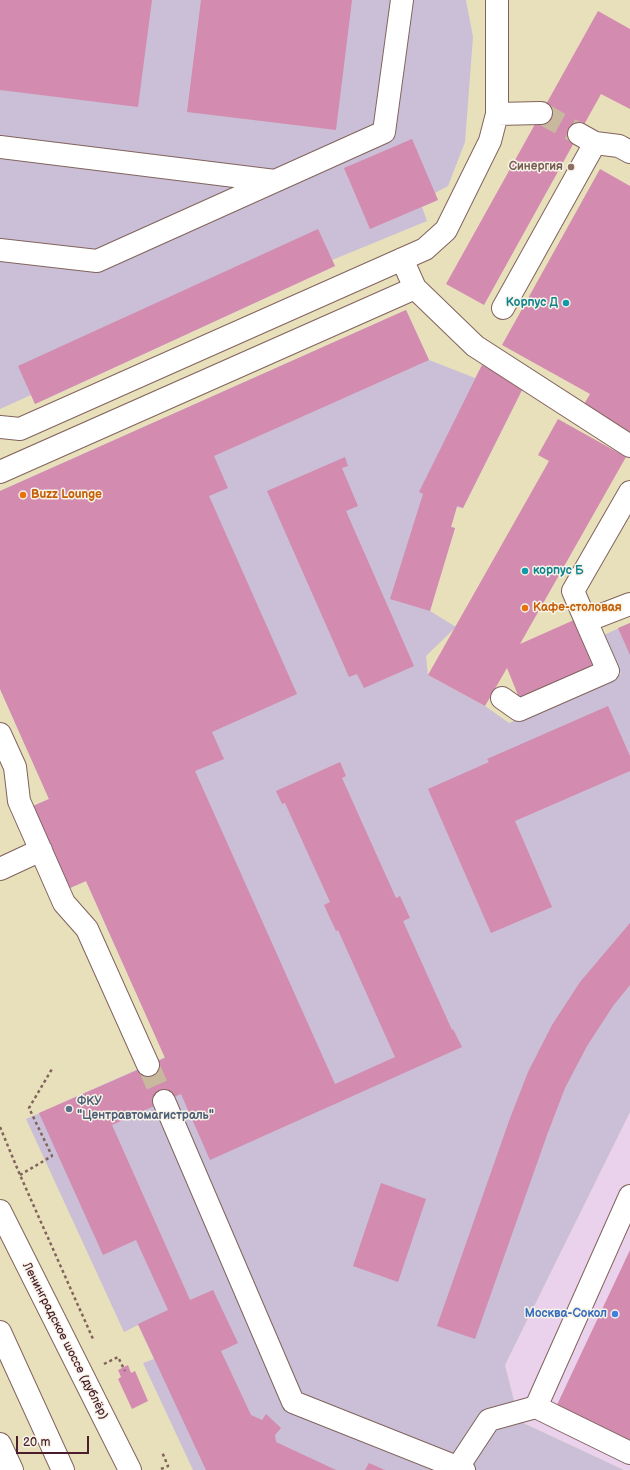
<!DOCTYPE html>
<meta charset="utf-8">
<style>
body{margin:0}
#map{position:relative;width:630px;height:1470px;overflow:hidden;background:#e8e0bb;font-family:"Balsamiq Sans",sans-serif}
canvas{display:block}
.scale{position:absolute;left:16px;top:1436px;width:73px;height:18px;box-sizing:border-box;border:2px solid #4a1f2b;border-top:0;padding-left:5px;font-size:12px;line-height:14px;white-space:nowrap;color:#4a1f2b;-webkit-text-stroke:3px #f7f3e8;paint-order:stroke}
</style>
<div id="map">
<canvas width="630" height="1470"></canvas>
<div class="scale">20 m</div>
</div>
<script>
const context = document.querySelector('canvas').getContext('2d');
context.lineJoin = 'round';
function fill(path, color) { context.fillStyle = color; context.fill(path, 'evenodd'); }
const shape = rows => new Path2D(rows.map(r => 'M' + r).join(''));
function strokePath(path, color, width, dash) { context.strokeStyle = color; context.lineWidth = width; context.lineCap = dash ? 'butt' : 'round'; context.setLineDash(dash || []); context.stroke(path); }
function label(font, color, halo, rows, align = 'center') {
  context.font = font + ' "Balsamiq Sans",sans-serif'; context.lineWidth = 3; context.setLineDash([]); context.textBaseline = 'middle'; context.strokeStyle = halo; context.fillStyle = color; for (const [text, x, y, turn = 0] of rows) {
    context.save(); context.translate(x, y); context.rotate((+turn || 0) * Math.PI / 180); context.textAlign = isNaN(turn) ? turn : align; if (halo) context.strokeText(text, 0, 0); context.fillText(text, 0, 0); context.restore();
  }
}
fill(shape([
 [630,1112,630,1470,624,1470,519,1421,505,1365]
]), '#ead1ec');
fill(shape([
 [0,0,466,0,473,37,465,142,448,186,435,193,438,200,422,207,427,221,332,260,335,266,35,404,31,395,0,409],
 [406,310,429,360,475,378,482,365,524,386,463,508,457,507,451,527,455,528,430,611,456,627,426,656,428,675,485,706,509,723,621,674,604,635,630,623,630,1112,505,1365,519,1421,624,1470,193,1470,143,1363,154,1359,138,1325,124,1332,26,1119,165,1057,86,881,70,888,33,806,49,799,0,689,0,491]
]), '#cabfd6');
fill(shape([
 [0,0,152,0,138,107,0,90],
 [201,0,352,0,336,130,187,112],
 [598,11,630,29,630,109,601,94,484,305,446,284],
 [412,139,438,200,370,229,344,168],
 [600,169,630,186,630,432,583,406,590,394,502,345],
 [318,229,335,266,35,404,18,366],
 [406,310,429,360,214,456,228,488,209,496,297,694,212,732,224,759,195,771,335,1084,395,1057,338,930,336,931,324,905,330,902,285,803,282,804,276,791,340,762,346,776,342,778,396,898,400,896,410,918,403,921,452,1030,453,1029,462,1047,210,1160,181,1094,112,1125,190,1300,213,1290,238,1343,221,1351,251,1415,262,1420,266,1414,281,1428,275,1435,276,1442,336,1470,206,1470,138,1324,168,1310,136,1240,103,1255,39,1113,165,1058,86,881,70,888,33,806,49,799,0,689,0,491],
 [482,365,524,386,463,508,457,506,451,527,455,528,430,611,390,599,423,494,419,492],
 [558,419,626,457,520,644,574,620,595,667,520,700,507,668,485,706,428,675,549,461,538,455],
 [345,457,348,466,342,468,358,506,346,511,414,666,364,688,357,674,349,677,267,491],
 [630,623,630,655,618,628],
 [608,706,630,756,630,771,515,821,552,907,491,933,428,789,489,762,487,759],
 [630,923,630,985,613,1006,587,1046,565,1088,547,1135,475,1339,437,1326,509,1121,528,1072,552,1025,580,982],
 [381,1183,426,1199,398,1282,353,1266],
 [630,1250,630,1442,556,1407],
 [128,1365,131,1373,135,1371,148,1401,132,1409,118,1379,121,1377,118,1370],
 [369,1463,385,1470,365,1470]
]), '#d38bb0');
strokePath(shape([
 [541,113,579,134],
 [148,1065,164,1101]
]), '#c8b99e', 22, [22, 11]);
const minor = shape([
 [497,114,541,113],
 [579,134,595,143,619,146,630,152],
 [0,147,275,181],
 [0,250,97,261,384,132,402,0],
 [402,259,415,288,475,346,630,446],
 [503,308,595,143],
 [0,427,20,429,425,249,446,230,490,141,497,114,497,0],
 [0,472,415,288],
 [630,492,573,591,586,621,630,604],
 [502,698,519,710,608,671,586,621],
 [0,734,15,767,19,801,64,903,87,929,148,1065],
 [0,869,41,850],
 [164,1101,293,1402,464,1470],
 [630,1196,536,1407,630,1453],
 [456,1470,489,1420,536,1407]
]);
const major = shape([
 [0,1211,130,1470],
 [0,1332,63,1470],
 [0,1444,12,1470]
]);
strokePath(minor, '#81635d', 24);
strokePath(major, '#81635d', 24);
strokePath(shape([
 [0,1127,20,1175,93,1339],
 [20,1175,52,1156,29,1108,52,1069],
 [104,1364,118,1357,125,1371],
 [161,1469,168,1466,162,1452]
]), '#81635d', 2.5, [3, 3]);
strokePath(minor, '#fff', 22);
strokePath(major, '#fff', 22);
for (const [x, y, r, color] of [
 [571,167,4,"#8d6e63"],
 [566,303,4,"#0f9aa8"],
 [23,495,4,"#e8710a"],
 [525,571,4,"#0f9aa8"],
 [525,608,4,"#e8710a"],
 [69,1109,4,"#5c6f8a"],
 [615,1314,4,"#3f7fe0"]
]) { const dot = new Path2D(); dot.arc(x, y, r, 0, 2 * Math.PI); context.fillStyle = color; context.fill(dot); strokePath(dot, '#f7f3e8', 1.5); }
label('bold 12px', '#785e54', '#f7f3e8', [
 ["Синергия",563,167]
], 'right');
label('bold 12px', '#0d838f', '#f7f3e8', [
 ["Корпус Д",558,303],
 ["корпус Б",533,571,"left"]
], 'right');
label('bold 12px', '#c56008', '#f7f3e8', [
 ["Buzz Lounge",31,495],
 ["Кафе-столовая",533,608]
], 'left');
label('bold 12px', '#4e5e75', '#f7f3e8', [
 ["ФКУ",77,1102],
 ["\"Центравтомагистраль\"",77,1116]
], 'left');
label('bold 12px', '#366cbe', '#f7f3e8', [
 ["Москва-Сокол",607,1314]
], 'right');
label('12px', '#4a1f2b', '#f7f3e8', [
 ["Ленинградское шоссе (дублёр)",65,1341,63]
]);
</script>
